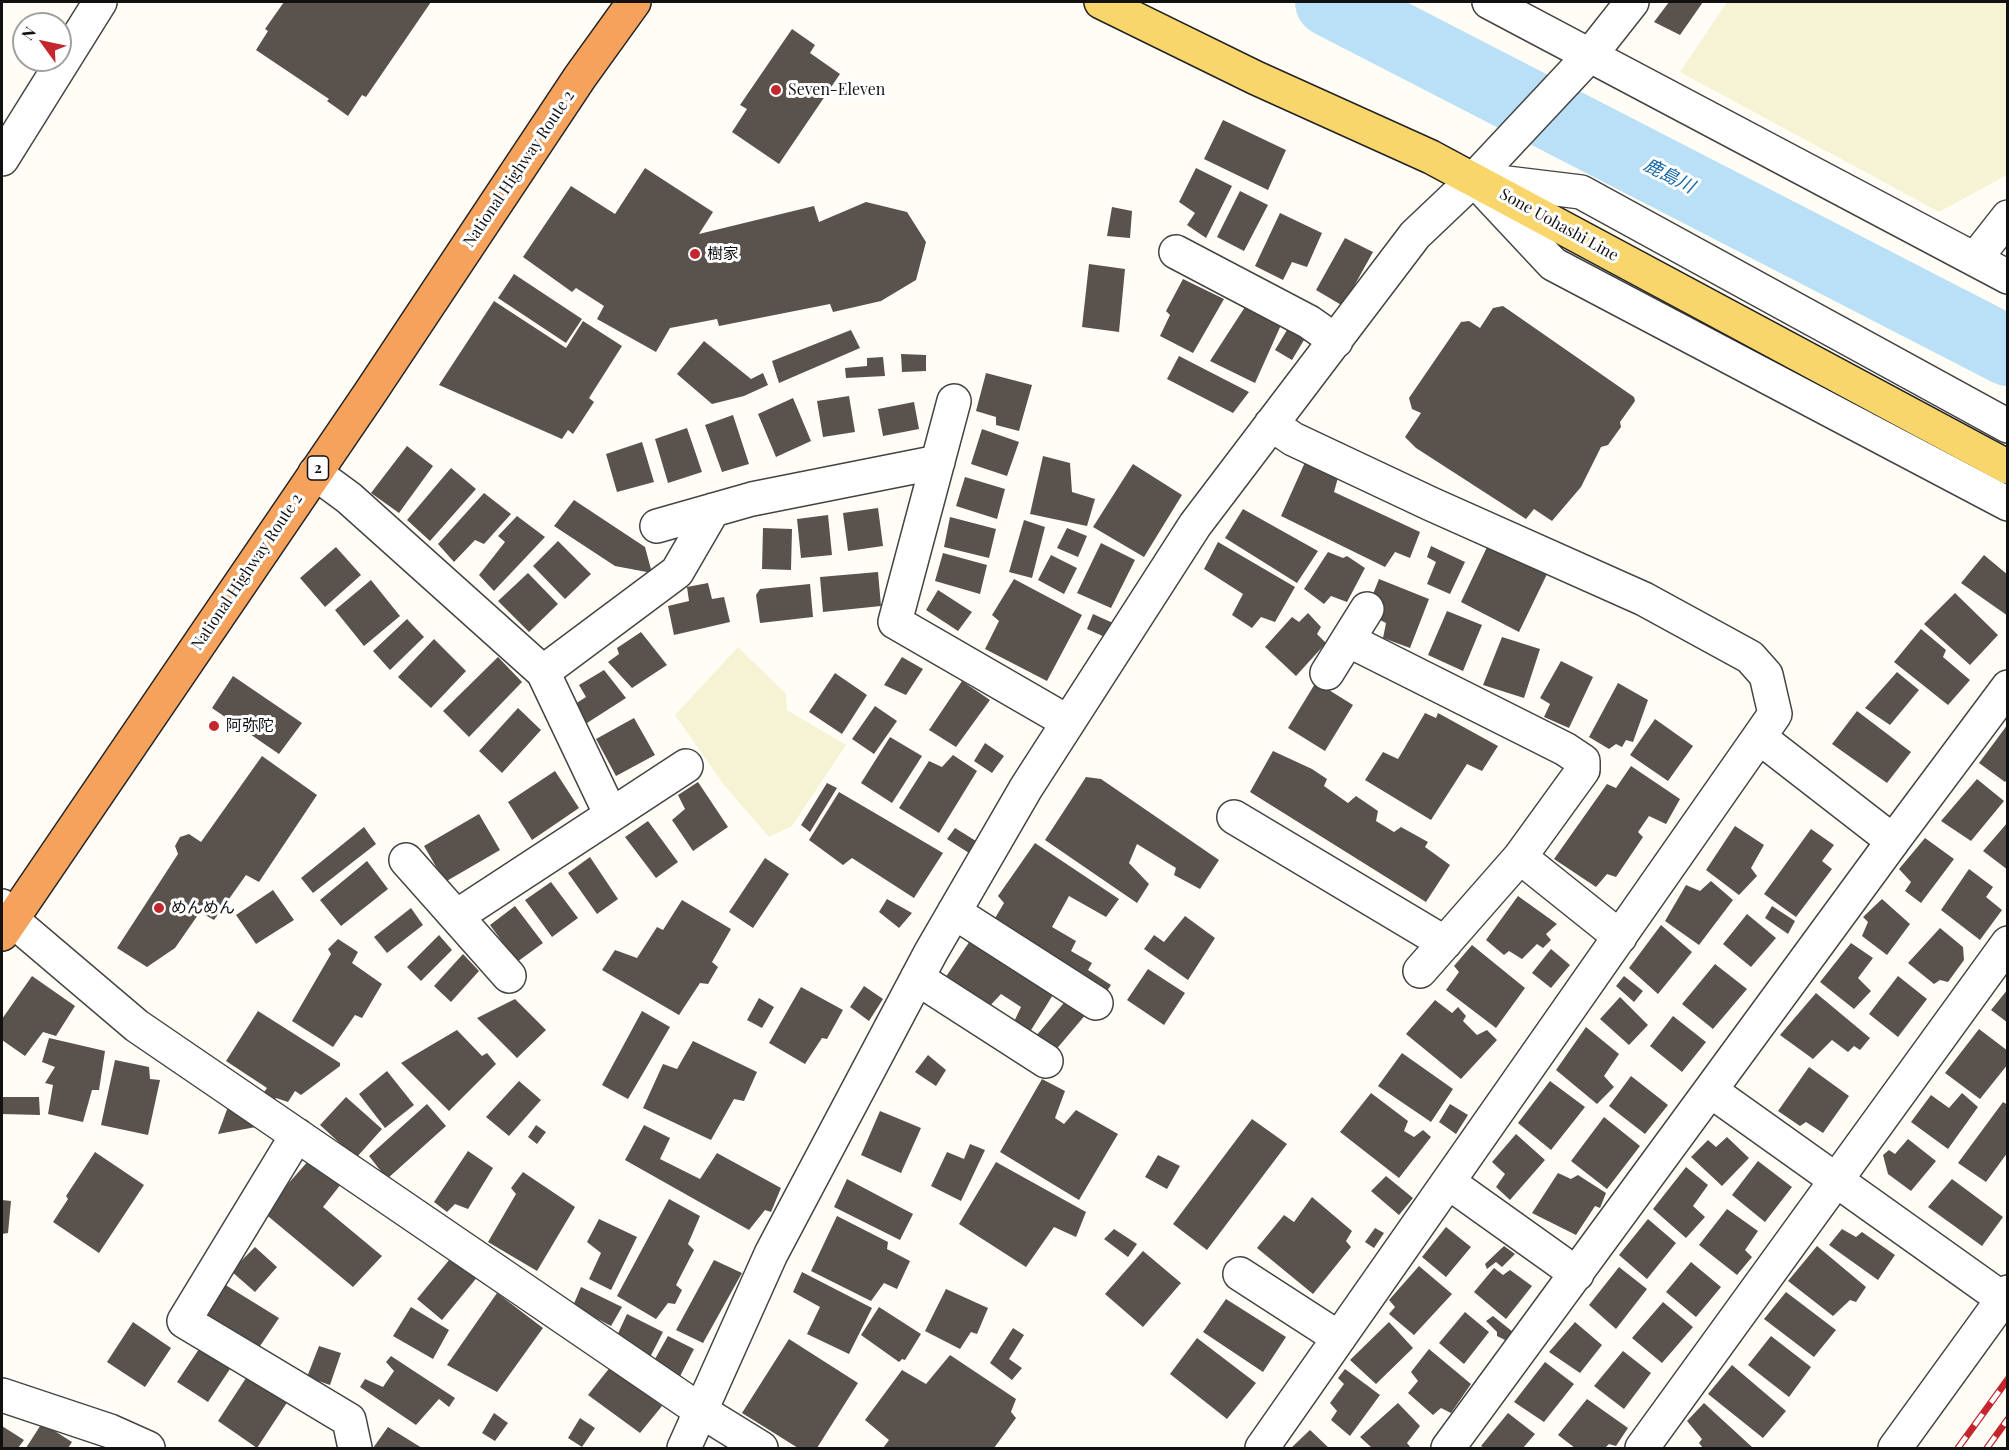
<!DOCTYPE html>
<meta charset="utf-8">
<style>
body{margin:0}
#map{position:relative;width:2009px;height:1450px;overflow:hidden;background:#fffdf5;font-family:"Playfair Display",serif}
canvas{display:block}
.frame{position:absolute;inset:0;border:3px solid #111;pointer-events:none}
.north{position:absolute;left:12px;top:12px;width:60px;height:60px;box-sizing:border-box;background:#fff;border:2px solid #a0a0a0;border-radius:50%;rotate:303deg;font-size:16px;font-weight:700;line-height:24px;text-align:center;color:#111}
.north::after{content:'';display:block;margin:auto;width:21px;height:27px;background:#c4262e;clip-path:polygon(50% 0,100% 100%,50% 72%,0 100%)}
</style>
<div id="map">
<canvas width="2009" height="1450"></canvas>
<div class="frame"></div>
<div class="north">N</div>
</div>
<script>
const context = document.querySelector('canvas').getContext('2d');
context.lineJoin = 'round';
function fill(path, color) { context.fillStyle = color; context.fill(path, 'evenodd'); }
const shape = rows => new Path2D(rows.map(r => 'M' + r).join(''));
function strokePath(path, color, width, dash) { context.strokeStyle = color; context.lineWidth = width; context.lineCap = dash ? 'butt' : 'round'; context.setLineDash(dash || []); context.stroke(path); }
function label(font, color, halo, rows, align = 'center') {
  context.font = font + ' "Playfair Display","Noto Sans JP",serif'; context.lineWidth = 6; context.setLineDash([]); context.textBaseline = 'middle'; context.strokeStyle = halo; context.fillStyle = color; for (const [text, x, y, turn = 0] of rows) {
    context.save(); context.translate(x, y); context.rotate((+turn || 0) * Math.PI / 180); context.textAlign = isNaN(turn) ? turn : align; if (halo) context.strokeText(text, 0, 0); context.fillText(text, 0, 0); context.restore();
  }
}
fill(shape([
 [1727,2,2007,2,2007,175,1939,212,1680,72],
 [738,647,786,694,787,710,846,745,792,826,769,837,724,785,675,715]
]), '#f6f3d4');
strokePath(shape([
 [1330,2,2008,351]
]), '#b9e0f7', 70);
fill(shape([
 [284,2,431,2,366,97,362,95,348,116,327,101,329,99,256,50,268,31,265,29],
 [1669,2,1703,2,1680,35,1654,22],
 [792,29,815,45,810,53,840,74,779,164,732,132,747,109,740,105],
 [1223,120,1286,150,1268,190,1204,159],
 [645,168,713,212,699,234,814,206,819,222,866,202,907,212,926,242,916,280,881,301,833,312,830,304,719,326,717,319,670,328,656,352,597,319,604,306,576,288,572,292,523,257,571,186,615,214],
 [1196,168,1232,186,1206,238,1187,225,1195,213,1179,202],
 [1240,191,1268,205,1244,251,1217,237],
 [1112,207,1132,211,1130,238,1107,236],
 [1280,213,1322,233,1307,267,1292,262,1283,280,1255,266],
 [1345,238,1373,252,1343,306,1316,290],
 [1089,264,1125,269,1119,332,1082,327],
 [514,274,582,319,566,343,498,298],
 [1183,279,1224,299,1193,353,1160,336,1170,315,1166,311],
 [494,301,566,348,583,321,622,346,589,398,594,402,573,434,568,430,562,439,439,385],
 [1503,306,1634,397,1635,401,1620,422,1621,427,1608,445,1601,447,1581,487,1552,521,1534,509,1526,519,1416,448,1405,437,1421,413,1412,409,1409,398,1461,322,1469,321,1480,328,1493,308],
 [1245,307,1281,325,1255,383,1210,361],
 [1290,325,1307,335,1292,360,1275,350],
 [851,330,860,348,779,383,772,361],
 [704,341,751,379,763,373,768,385,744,396,712,404,677,374],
 [901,354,926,355,926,371,902,372],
 [1179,356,1249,392,1233,413,1167,379],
 [883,357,885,376,846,378,845,368,867,366,867,358],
 [986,373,1032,385,1019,431,996,425,996,417,976,411],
 [849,396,855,432,823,437,817,401],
 [793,398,811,441,776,457,758,414],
 [914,402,919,429,883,436,878,409],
 [733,415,749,464,722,472,705,425],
 [687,428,702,472,668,483,655,439],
 [982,429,1019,442,1007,476,971,464],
 [642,442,654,482,617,492,606,454],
 [407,446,433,466,399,513,371,493],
 [1043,456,1070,463,1072,492,1095,499,1087,526,1030,514],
 [1306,460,1339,474,1334,492,1420,532,1410,558,1395,552,1385,567,1281,516],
 [1133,464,1182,495,1144,557,1093,527],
 [451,468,476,489,430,541,407,520],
 [965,477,1005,489,997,519,956,506],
 [484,493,511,514,484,544,475,540,454,562,438,544],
 [574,500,645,547,652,573,615,566,554,526],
 [878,508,883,546,848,551,843,513],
 [1243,509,1318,551,1297,583,1225,538],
 [828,515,832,555,801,558,797,519],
 [517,516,545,537,494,591,479,575,505,542,498,536],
 [950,517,996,529,989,558,944,547],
 [1024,520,1045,527,1032,578,1009,572],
 [763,528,792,529,791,570,762,569],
 [1067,528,1087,536,1078,557,1057,548],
 [558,541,591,574,565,599,533,566],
 [1218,542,1295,587,1275,622,1261,617,1252,628,1232,615,1243,594,1204,569],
 [1101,543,1135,560,1111,608,1077,593],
 [1488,545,1548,572,1519,632,1461,602],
 [1431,546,1465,562,1450,594,1427,584,1436,562,1427,557],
 [336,547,361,575,325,607,300,578],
 [1328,552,1343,558,1347,556,1365,568,1347,602,1331,596,1324,604,1304,589],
 [943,553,987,565,980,594,935,581],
 [1051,555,1077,568,1064,594,1038,580],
 [1984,555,2008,575,2008,616,1961,583],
 [878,572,881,606,823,612,820,577],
 [528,573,558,604,529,632,498,601],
 [1014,579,1082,615,1047,681,985,649,999,621,992,615],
 [1379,579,1429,599,1410,648,1383,638,1386,623,1380,620,1383,605,1371,599],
 [371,580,400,616,364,646,335,610],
 [708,583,712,599,724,597,730,622,674,635,668,606,689,601,687,587],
 [810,584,813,617,760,623,756,595,760,589],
 [938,590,972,612,958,631,926,610],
 [1955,593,1998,635,1970,665,1924,624],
 [1447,611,1482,625,1463,671,1428,655],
 [1308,613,1321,627,1317,634,1326,643,1296,676,1265,647,1292,617,1299,622],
 [1093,614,1113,623,1107,638,1087,629],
 [407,619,424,637,390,670,373,651],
 [1921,629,1946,650,1943,657,1970,680,1948,705,1894,662],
 [641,632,667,665,632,688,608,662,619,654,617,648],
 [1502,637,1540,649,1524,698,1483,685],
 [434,639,466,671,431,708,398,677],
 [498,657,522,682,469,737,443,711],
 [902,657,923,669,906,695,884,685],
 [1561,661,1593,677,1569,728,1544,717,1550,704,1540,698],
 [604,670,626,698,587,723,575,704,586,697,579,685],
 [1897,672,1919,690,1890,725,1865,708],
 [835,673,867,695,842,734,809,712],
 [233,676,302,723,279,754,212,708],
 [962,681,990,700,956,747,929,730],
 [1316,682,1353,705,1325,751,1288,728],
 [1618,683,1648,700,1633,742,1626,740,1622,747,1616,744,1609,749,1589,737],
 [875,706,897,721,874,754,852,739],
 [518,708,541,730,502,773,479,751],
 [1857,711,1911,752,1887,783,1832,744],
 [1425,713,1436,718,1438,713,1498,746,1482,771,1467,764,1431,820,1365,780,1383,752,1398,759],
 [634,718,655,755,616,776,596,739],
 [1655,719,1693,746,1668,781,1630,755],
 [2008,724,2008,778,2005,782,1979,763],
 [890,737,922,756,892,803,861,783],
 [985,743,1004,756,992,773,974,761],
 [1273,751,1312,769,1327,779,1324,786,1348,803,1356,796,1378,811,1376,821,1394,832,1401,827,1428,842,1425,847,1450,865,1426,902,1250,792],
 [953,755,977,771,939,833,899,808,929,761,942,767],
 [262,756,317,795,259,882,246,875,214,920,200,912,175,948,147,967,117,948,178,854,175,846,180,837,189,834,201,842],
 [1631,766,1680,799,1666,824,1649,816,1638,832,1643,837,1616,877,1607,874,1596,887,1554,859,1607,784,1616,788],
 [555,771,579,808,532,840,508,802],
 [1086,777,1101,779,1219,860,1200,889,1174,875,1176,868,1137,844,1129,863,1149,884,1137,903,1045,840],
 [1977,779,2004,801,1971,841,1941,821],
 [698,782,728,827,693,851,672,820,685,809,678,795],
 [827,783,837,788,810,832,801,825],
 [839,792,943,853,914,898,852,858,843,865,809,840],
 [479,814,500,850,445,882,424,846],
 [648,821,678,862,656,878,625,837],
 [2008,822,2008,870,1983,851],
 [1735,826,1764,845,1751,868,1757,876,1739,895,1706,870],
 [364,827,376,844,313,893,301,878],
 [955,828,976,841,969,853,947,839],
 [1811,829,1834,845,1822,861,1832,869,1796,917,1764,894],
 [1925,838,1954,859,1921,903,1905,891,1911,882,1899,869],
 [1035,843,1119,899,1106,917,1069,896,1052,927,1076,941,1071,951,1092,963,1088,970,1111,985,1101,1000,991,925,1004,903,998,896],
 [590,857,618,899,597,914,568,873],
 [765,858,789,874,753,928,729,912],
 [367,861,388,889,341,926,320,900],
 [1969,869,1993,887,1986,897,2002,910,1980,940,1941,910],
 [1711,881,1733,900,1699,945,1665,921,1686,885,1700,891],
 [551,882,578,918,552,937,525,900],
 [273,890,294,920,256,944,236,915],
 [1518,896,1557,924,1546,934,1551,940,1543,948,1537,944,1522,959,1509,951,1504,955,1486,940],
 [887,899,912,913,899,928,879,912],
 [1882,899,1910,924,1887,955,1862,936,1868,922,1863,917],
 [682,900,731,929,712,962,718,967,708,984,700,983,679,1015,602,970,615,950,637,958,657,927,663,930],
 [515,906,543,943,517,962,490,925],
 [1772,906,1795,921,1788,934,1765,918],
 [411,908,423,925,387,953,374,937],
 [1747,914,1776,938,1751,967,1723,944],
 [1185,916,1215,938,1188,980,1144,949,1154,935,1164,942],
 [1661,925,1692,952,1658,994,1629,968],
 [1940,928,1963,947,1964,960,1948,982,1940,980,1934,984,1908,963],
 [439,935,452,950,421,981,407,967],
 [974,935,1056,990,1028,1035,1012,1026,1021,1007,1001,994,986,1010,943,981],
 [338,939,358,952,352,963,382,984,362,1018,355,1015,333,1047,292,1021,331,954,328,949],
 [1851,943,1873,958,1858,978,1871,991,1854,1009,1820,982],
 [1472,945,1525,988,1496,1028,1446,990,1459,972,1454,966],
 [1551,949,1570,965,1551,988,1532,973],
 [463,954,479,971,451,1002,434,986],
 [1715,964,1747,989,1713,1029,1682,1004],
 [1148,969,1185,993,1164,1025,1127,1000],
 [32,976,75,1006,56,1036,43,1032,25,1056,2,1040,2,1019],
 [1624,976,1643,991,1634,1002,1616,986],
 [1898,976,1927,999,1898,1037,1869,1014],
 [864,986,883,999,869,1021,850,1007],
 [801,987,843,1010,827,1039,822,1038,805,1064,769,1043],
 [2008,989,2008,1023,1991,1010],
 [1816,993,1870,1038,1860,1050,1854,1046,1848,1052,1832,1040,1813,1059,1780,1035],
 [1620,997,1648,1025,1629,1045,1600,1019],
 [759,998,774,1007,762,1028,747,1020],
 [1068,998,1087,1013,1054,1052,1036,1036],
 [515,999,546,1030,517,1058,477,1018],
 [1435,1000,1452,1013,1458,1007,1466,1016,1463,1021,1477,1035,1487,1030,1497,1040,1461,1079,1406,1034],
 [258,1011,340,1063,340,1066,301,1095,295,1091,288,1102,276,1098,272,1103,262,1095,267,1088,226,1061],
 [642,1011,670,1027,628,1099,602,1085],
 [1673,1016,1706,1042,1682,1072,1650,1046],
 [1586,1027,1619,1054,1604,1076,1614,1087,1597,1104,1556,1070],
 [1979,1029,2008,1051,2008,1064,1980,1099,1945,1073],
 [457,1030,482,1056,487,1053,496,1064,449,1111,401,1063],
 [49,1038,105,1051,99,1090,92,1090,83,1122,48,1114,53,1085,45,1083,55,1067,42,1062],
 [693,1041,757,1072,744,1101,734,1099,711,1140,643,1108,663,1064,677,1069],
 [1402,1053,1453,1089,1431,1122,1378,1086],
 [928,1055,946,1070,936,1086,915,1072],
 [115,1060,149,1067,150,1079,160,1080,148,1135,101,1125],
 [1809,1067,1849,1096,1823,1133,1806,1122,1800,1126,1778,1111],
 [387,1071,414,1105,385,1128,359,1094],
 [1631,1076,1668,1105,1645,1134,1609,1106],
 [1042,1079,1065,1091,1055,1118,1064,1124,1076,1110,1118,1134,1079,1200,1000,1152],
 [519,1081,541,1100,509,1136,486,1117],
 [1550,1081,1585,1107,1551,1150,1518,1123],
 [1371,1093,1408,1121,1404,1131,1414,1137,1423,1130,1431,1137,1399,1178,1340,1132],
 [1962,1093,1978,1107,1948,1149,1911,1122,1931,1095,1949,1108],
 [2,1097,39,1097,40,1115,2,1114],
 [346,1097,382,1129,356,1158,320,1125],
 [2003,1102,2008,1105,2008,1152,1986,1182,1958,1163],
 [229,1104,255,1118,256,1127,218,1134],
 [427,1104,446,1126,387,1179,369,1156],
 [1450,1104,1468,1115,1456,1134,1439,1122],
 [880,1111,921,1128,901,1173,861,1155],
 [1604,1117,1640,1146,1607,1189,1571,1161],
 [1252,1119,1287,1144,1207,1250,1173,1224],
 [536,1125,546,1132,537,1144,528,1137],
 [644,1125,670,1138,660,1159,700,1179,717,1153,781,1188,771,1212,765,1210,749,1230,625,1160],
 [1516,1134,1545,1160,1510,1200,1496,1187,1505,1174,1492,1162],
 [1727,1137,1749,1158,1722,1186,1691,1157,1708,1140,1716,1147],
 [1908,1139,1936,1161,1911,1191,1888,1174,1883,1155,1889,1150,1895,1154],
 [970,1144,985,1150,961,1201,931,1186,947,1152,964,1159],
 [468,1151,493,1168,468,1209,455,1204,447,1212,434,1202],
 [95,1152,144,1185,99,1253,53,1222,68,1199,66,1196],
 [1158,1155,1180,1166,1167,1189,1145,1177],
 [310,1159,341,1184,323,1207,382,1256,353,1287,263,1212],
 [1758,1161,1792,1187,1765,1222,1732,1195],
 [996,1162,1086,1212,1076,1237,1054,1227,1026,1267,959,1224],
 [1686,1167,1708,1185,1693,1206,1705,1217,1686,1238,1653,1209],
 [523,1172,575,1207,537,1271,488,1242,516,1194,511,1188],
 [1558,1173,1571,1179,1578,1175,1606,1193,1600,1208,1595,1206,1576,1235,1532,1213],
 [1386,1176,1413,1198,1399,1215,1371,1191],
 [847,1179,913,1214,900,1240,834,1207],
 [1952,1179,2003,1217,1982,1246,1928,1207],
 [1312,1197,1352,1231,1346,1241,1351,1247,1313,1294,1257,1248,1284,1215,1294,1222],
 [669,1199,700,1216,688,1244,694,1250,676,1285,682,1290,675,1304,668,1303,656,1319,617,1296],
 [2,1200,11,1201,8,1233,2,1234],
 [1727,1209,1758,1231,1745,1250,1752,1257,1737,1275,1699,1245],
 [837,1216,888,1242,887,1249,910,1261,897,1289,884,1283,871,1301,811,1271],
 [599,1219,637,1237,611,1290,589,1279,601,1253,587,1242],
 [1648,1219,1676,1243,1647,1279,1619,1255],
 [1446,1227,1471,1247,1446,1277,1422,1257],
 [1375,1228,1384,1233,1374,1248,1365,1242],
 [1114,1229,1137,1244,1128,1257,1104,1239],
 [1842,1229,1856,1237,1862,1232,1895,1255,1878,1280,1829,1245],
 [1504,1246,1515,1254,1502,1267,1496,1262,1487,1269,1485,1264],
 [1817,1246,1866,1287,1856,1302,1850,1300,1833,1316,1788,1281],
 [255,1247,277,1267,255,1292,231,1271],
 [1143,1251,1181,1283,1143,1327,1105,1294],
 [454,1254,479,1275,442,1320,417,1299],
 [714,1260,742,1273,703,1343,676,1330],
 [1691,1262,1721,1287,1696,1317,1666,1292],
 [1419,1266,1452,1294,1414,1335,1389,1314,1395,1307,1389,1300],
 [1619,1267,1647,1289,1616,1329,1589,1305],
 [1494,1268,1503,1275,1510,1270,1532,1286,1506,1319,1474,1292],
 [802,1272,872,1308,849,1354,807,1334,820,1307,793,1292],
 [219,1281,279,1318,258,1349,200,1312],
 [581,1287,622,1307,611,1326,573,1306],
 [946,1289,988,1308,977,1334,971,1332,960,1349,925,1331],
 [1786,1292,1836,1330,1814,1357,1764,1319],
 [497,1293,543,1328,497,1392,447,1365],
 [1226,1299,1286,1337,1263,1372,1203,1332],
 [1663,1302,1693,1327,1662,1363,1632,1338],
 [411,1307,449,1330,433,1359,393,1336],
 [879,1307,921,1334,905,1360,902,1359,899,1362,861,1335],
 [1465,1312,1489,1332,1464,1364,1439,1343],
 [627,1314,663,1332,648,1361,614,1342],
 [1493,1316,1513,1332,1507,1341,1497,1336,1497,1332,1486,1321],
 [133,1322,171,1348,145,1387,107,1362],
 [1389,1322,1413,1348,1376,1384,1350,1360],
 [1575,1322,1602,1345,1580,1373,1549,1352],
 [1013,1328,1024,1335,1009,1359,1022,1368,1012,1380,990,1363],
 [668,1336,694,1349,677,1382,651,1366],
 [1771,1336,1811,1367,1789,1397,1748,1365],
 [1197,1338,1256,1383,1227,1419,1170,1374],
 [789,1339,858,1383,817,1448,798,1448,742,1413],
 [319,1346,341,1353,330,1385,307,1377],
 [199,1349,230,1369,208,1402,177,1382],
 [1429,1349,1471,1384,1451,1413,1441,1408,1433,1415,1408,1393,1418,1381,1411,1372],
 [1623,1351,1651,1373,1624,1409,1594,1386],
 [950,1355,1016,1399,1011,1412,1016,1418,994,1448,883,1448,889,1440,865,1420,902,1370,926,1384],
 [391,1356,455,1398,449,1407,439,1399,416,1425,360,1387,365,1379,383,1387,394,1371,386,1362],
 [1545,1362,1574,1384,1544,1422,1514,1402],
 [1732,1365,1786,1411,1763,1438,1708,1394],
 [611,1366,662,1406,640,1433,588,1395],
 [1345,1369,1380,1395,1350,1436,1331,1420,1337,1411,1330,1403,1344,1384,1338,1378],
 [248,1375,288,1401,257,1448,218,1421],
 [1587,1399,1628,1428,1616,1446,1609,1444,1605,1448,1575,1448,1558,1435],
 [1398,1403,1420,1426,1407,1443,1411,1448,1372,1448,1360,1437],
 [1704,1403,1752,1447,1750,1448,1703,1448,1699,1443,1702,1439,1687,1421],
 [494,1413,508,1423,495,1441,482,1433],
 [1508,1413,1535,1434,1523,1448,1484,1448,1481,1446],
 [580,1418,595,1428,582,1447,568,1438],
 [42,1423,72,1442,68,1448,26,1448],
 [2,1426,24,1440,18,1448,2,1448],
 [388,1427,422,1448,373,1448],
 [1310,1430,1329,1448,1291,1448]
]), '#5a524d');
const minor = shape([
 [1489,2,2008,277],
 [2,159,100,2],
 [1474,179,1581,192,2008,426],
 [1481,187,1553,264,2008,504],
 [1176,252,1309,322,1336,341],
 [1975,259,2008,217],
 [954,401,895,622,1068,722],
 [1271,424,1293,439,1431,504,1644,599,1750,657,1766,675,1775,714,1759,737],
 [315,473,349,498,543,672,611,815],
 [657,526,752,499,938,462],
 [1348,640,1565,749,1583,761,1583,770,1520,857,1420,971],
 [543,672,677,572,713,510],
 [1327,673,1367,609],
 [1234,817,1445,943],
 [1520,857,1620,937],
 [406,860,509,976],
 [2,906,11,919,137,1026,701,1411,761,1448],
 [954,912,1096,1003],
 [457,916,686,766],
 [917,978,1046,1061],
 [1711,1091,2003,1299],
 [297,1135,184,1321,349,1420,355,1448],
 [1448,1182,1577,1274],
 [1240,1274,1339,1338],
 [2,1395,110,1431,148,1448],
 [684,1448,771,1254,931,952,1026,788,1195,525,1415,235,1474,179,1591,54,1632,2],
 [1262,1448,1759,737,1893,841,2008,687],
 [1448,1448,1893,841],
 [1642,1448,2008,943],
 [1895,1448,2008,1292]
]);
const major = shape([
 [1101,2,1256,78,1431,157,2008,467]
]);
const highway = shape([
 [2,934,370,393,580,77,634,2]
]);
strokePath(minor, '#444', 36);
strokePath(major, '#222', 36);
strokePath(highway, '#222', 36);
strokePath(minor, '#fff', 33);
strokePath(major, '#f9d66b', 33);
strokePath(highway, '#f5a25d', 33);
const rail = shape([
 [1958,1448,2008,1379],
 [1987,1448,2008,1419]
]);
strokePath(rail, '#c4262e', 7);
strokePath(rail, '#fff', 4.5, [14]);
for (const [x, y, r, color] of [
 [776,90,6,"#c4262e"],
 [695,254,6,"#c4262e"],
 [214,726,6,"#c4262e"],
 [159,908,6,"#c4262e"]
]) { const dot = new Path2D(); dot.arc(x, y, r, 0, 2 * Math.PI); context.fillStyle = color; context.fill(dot); strokePath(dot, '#fff', 2); }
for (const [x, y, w] of [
 [318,468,21]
]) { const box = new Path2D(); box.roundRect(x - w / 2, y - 12, w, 24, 4.5); context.fillStyle = '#fff'; context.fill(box); strokePath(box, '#111', 1.5); }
label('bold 15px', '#111', null, [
 ["2",318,468]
]);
label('16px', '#111', '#fff', [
 ["Seven-Eleven",788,90],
 ["樹家",707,254],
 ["阿弥陀",226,726],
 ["めんめん",171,908]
], 'left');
label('16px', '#111', '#fff', [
 ["National Highway Route 2",519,169,-56],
 ["Sone Uohashi Line",1559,225,29],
 ["National Highway Route 2",247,572,-56]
]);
label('italic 18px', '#1768a6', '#fff', [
 ["鹿島川",1669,176,27]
]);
</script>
